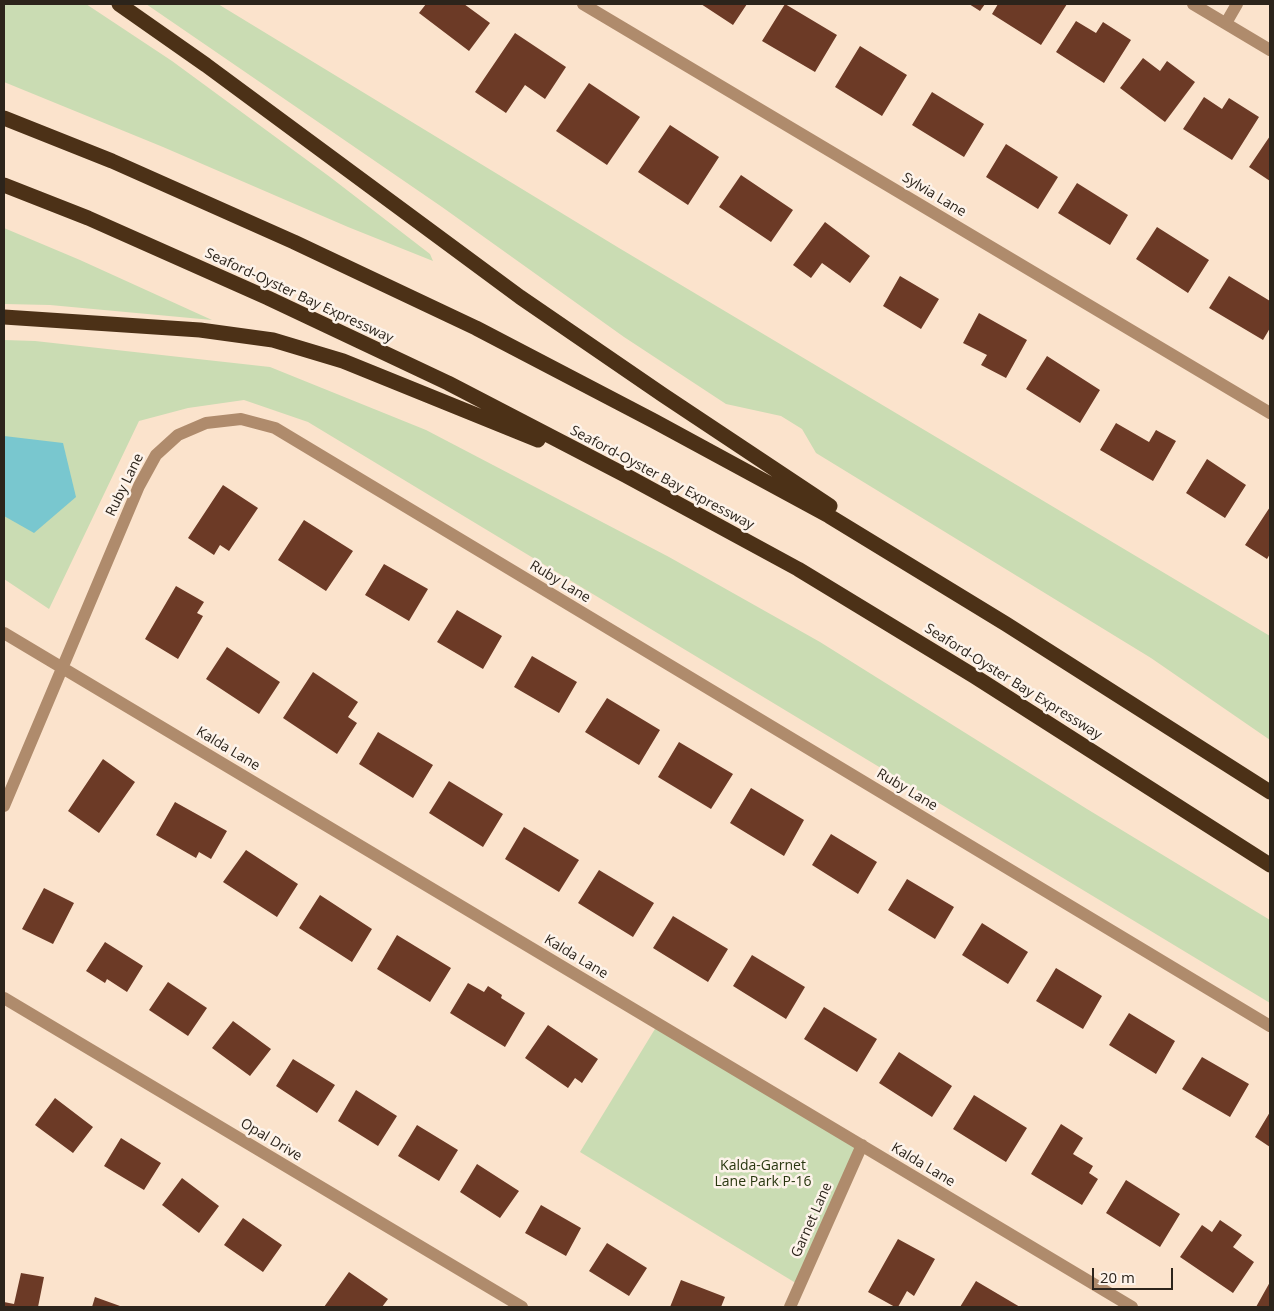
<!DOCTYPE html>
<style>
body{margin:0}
#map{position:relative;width:1274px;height:1311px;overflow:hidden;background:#fbe3cc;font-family:"Open Sans",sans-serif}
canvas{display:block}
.frame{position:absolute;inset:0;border:5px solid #2c241b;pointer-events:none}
.scale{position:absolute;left:1092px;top:1268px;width:81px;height:22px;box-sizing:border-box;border:2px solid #2c241b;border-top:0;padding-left:6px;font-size:15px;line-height:18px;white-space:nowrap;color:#2c241b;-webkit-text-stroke:4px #fdf3ea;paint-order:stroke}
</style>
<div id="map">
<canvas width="1274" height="1311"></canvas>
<div class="frame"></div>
<div class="scale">20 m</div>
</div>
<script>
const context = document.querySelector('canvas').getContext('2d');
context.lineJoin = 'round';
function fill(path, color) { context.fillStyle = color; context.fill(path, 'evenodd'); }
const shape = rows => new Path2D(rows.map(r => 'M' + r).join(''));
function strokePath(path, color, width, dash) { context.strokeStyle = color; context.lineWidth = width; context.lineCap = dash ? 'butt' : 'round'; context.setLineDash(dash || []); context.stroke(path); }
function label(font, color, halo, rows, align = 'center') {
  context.font = font + ' "Open Sans",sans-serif'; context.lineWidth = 5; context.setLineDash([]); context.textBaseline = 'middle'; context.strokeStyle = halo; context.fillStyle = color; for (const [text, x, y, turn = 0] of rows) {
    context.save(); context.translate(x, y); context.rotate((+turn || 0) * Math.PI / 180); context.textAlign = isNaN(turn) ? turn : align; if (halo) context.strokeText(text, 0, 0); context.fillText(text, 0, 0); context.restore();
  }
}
fill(shape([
 [4,4,86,4,172,61,330,177,430,254,433,261,348,227,163,147,4,82],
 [146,4,218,4,619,248,1270,636,1270,740,1151,658,816,453,802,429,781,416,726,404,624,337,442,207],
 [4,228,80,260,212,320,50,305,4,304],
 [4,340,35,341,270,367,426,430,669,557,820,642,1087,809,1270,920,1270,1003,308,422,244,400,188,408,139,421,49,609,4,579],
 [658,1024,862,1145,799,1285,580,1152]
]), '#cadcb3');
fill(shape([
 [4,436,63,443,76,497,34,533,4,516]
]), '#79c7cf');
fill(shape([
 [426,4,464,4,490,23,469,51,419,13],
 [701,4,747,4,733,25],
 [785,4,837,35,815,72,762,41],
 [969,4,985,4,980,11],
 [998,4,1067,4,1041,45,992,14],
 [1076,21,1096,33,1103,22,1131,40,1104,83,1056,52],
 [515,33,566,67,545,99,525,85,506,113,475,92],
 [860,46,907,75,882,116,835,87],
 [1143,58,1160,71,1167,61,1195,82,1165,122,1120,88],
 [589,83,640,117,607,165,556,131],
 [932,92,984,124,964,157,912,125],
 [1204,97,1222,109,1229,98,1259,117,1232,160,1183,129],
 [670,125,719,157,688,205,638,172],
 [1270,136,1270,181,1249,167],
 [1006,144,1058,177,1038,209,986,177],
 [741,175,793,210,771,242,719,207],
 [1077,183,1128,215,1110,245,1058,213],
 [825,222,870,256,850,283,822,263,811,278,793,265],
 [1157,227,1209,260,1188,293,1136,259],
 [900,276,939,299,921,329,883,306],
 [1229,276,1270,301,1270,328,1263,340,1209,308],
 [979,313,1027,340,1006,378,981,365,987,355,963,343],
 [1047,356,1100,390,1080,423,1026,389],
 [1116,423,1149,442,1156,430,1176,441,1153,481,1100,450],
 [1207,459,1246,485,1225,518,1186,493],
 [223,485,258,508,229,551,220,545,214,555,188,538],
 [1270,507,1270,554,1267,559,1245,545],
 [304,520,353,551,326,591,278,560],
 [384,564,428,589,409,621,365,595],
 [176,586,204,602,197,613,203,616,178,659,145,639],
 [457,610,502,636,483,669,437,642],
 [227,647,280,682,259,714,206,679],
 [532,656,577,682,559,713,514,687],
 [313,672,358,702,348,717,357,723,337,754,283,718],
 [607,698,660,730,639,765,585,732],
 [378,732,433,765,413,798,359,764],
 [679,742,733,774,711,809,658,777],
 [103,759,135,782,99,833,68,811],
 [449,781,503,814,483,847,429,813],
 [751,788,804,820,784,856,730,823],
 [175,802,227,831,211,859,199,852,196,858,156,835],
 [524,827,579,860,559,892,505,859],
 [831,834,877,862,858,894,812,865],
 [246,850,298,884,277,917,223,882],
 [599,870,654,903,633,937,578,903],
 [907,879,954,907,935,939,888,910],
 [44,888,74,903,53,944,22,929],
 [320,895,372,929,352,962,299,928],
 [673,916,728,949,708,982,653,948],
 [982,923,1028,952,1008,984,962,955],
 [397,935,451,968,430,1002,377,969],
 [105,942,143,966,127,992,107,979,105,983,86,971],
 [752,955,805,987,786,1019,733,986],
 [1056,968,1102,996,1083,1029,1036,1001],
 [168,982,207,1008,188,1036,149,1010],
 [468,983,484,992,488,986,502,995,501,998,525,1013,505,1047,450,1013],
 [824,1007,877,1039,857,1072,804,1039],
 [1129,1013,1175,1041,1156,1074,1109,1045],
 [233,1021,271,1049,250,1076,212,1048],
 [548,1025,598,1059,582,1083,575,1078,568,1088,525,1058],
 [899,1052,952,1086,932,1117,879,1083],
 [1202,1057,1249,1084,1230,1117,1182,1089],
 [293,1059,335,1085,317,1113,276,1086],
 [356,1090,397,1116,378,1146,338,1121],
 [974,1095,1027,1128,1006,1162,953,1129],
 [55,1098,93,1127,73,1153,35,1125],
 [1270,1112,1270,1147,1255,1137],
 [1061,1124,1083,1138,1073,1154,1093,1166,1089,1173,1098,1179,1082,1205,1031,1174],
 [417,1125,458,1150,439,1181,398,1156],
 [121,1138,161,1163,144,1190,104,1166],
 [477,1164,519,1191,500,1218,460,1192],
 [182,1178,219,1206,199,1233,162,1205],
 [1126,1180,1180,1214,1160,1247,1106,1213],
 [541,1205,581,1228,566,1256,525,1233],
 [243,1218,282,1245,263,1272,224,1245],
 [1220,1220,1242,1235,1233,1247,1254,1262,1233,1293,1180,1257,1202,1225,1212,1232],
 [898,1239,935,1259,914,1296,907,1291,898,1307,895,1307,868,1292],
 [607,1243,647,1268,629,1296,589,1271],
 [349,1272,388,1299,382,1307,324,1307],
 [21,1273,44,1277,38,1307,4,1307,4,1302,14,1304],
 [681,1280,725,1297,721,1307,670,1307],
 [976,1281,1020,1307,960,1307],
 [1270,1282,1270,1307,1256,1307],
 [95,1297,120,1306,120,1307,92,1307]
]), '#6c3a26');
strokePath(shape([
 [583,4,1270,413],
 [1193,4,1270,50],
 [1226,23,1237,4],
 [4,633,1132,1307],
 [4,806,139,486,156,455,178,435,206,423,241,419,275,428,1270,1026],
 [4,998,522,1307],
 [790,1307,862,1145]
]), '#af8b6c', 12);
strokePath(shape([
 [119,4,206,65,520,297,663,395,830,506],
 [4,118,112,161,294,242,476,328,654,421,829,516,1006,624,1270,792],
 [4,185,88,218,268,298,448,383,625,475,798,569,974,676,1270,865],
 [4,317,200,330,273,340,343,361,538,440]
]), '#4c3117', 15);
label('14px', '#2c241b', '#fdf3ea', [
 ["Sylvia Lane",934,195,31],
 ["Seaford-Oyster Bay Expressway",299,296,25],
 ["Seaford-Oyster Bay Expressway",662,478,28],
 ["Ruby Lane",125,485,-64],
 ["Ruby Lane",560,582,31],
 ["Seaford-Oyster Bay Expressway",1013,682,32],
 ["Kalda Lane",228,749,31],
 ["Ruby Lane",907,790,31],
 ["Kalda Lane",576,957,31],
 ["Opal Drive",271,1140,31],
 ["Kalda Lane",923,1165,31],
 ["Garnet Lane",812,1220,-66]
]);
label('14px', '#29370f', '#fdf3ea', [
 ["Kalda-Garnet",763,1166],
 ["Lane Park P-16",763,1182]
]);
</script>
